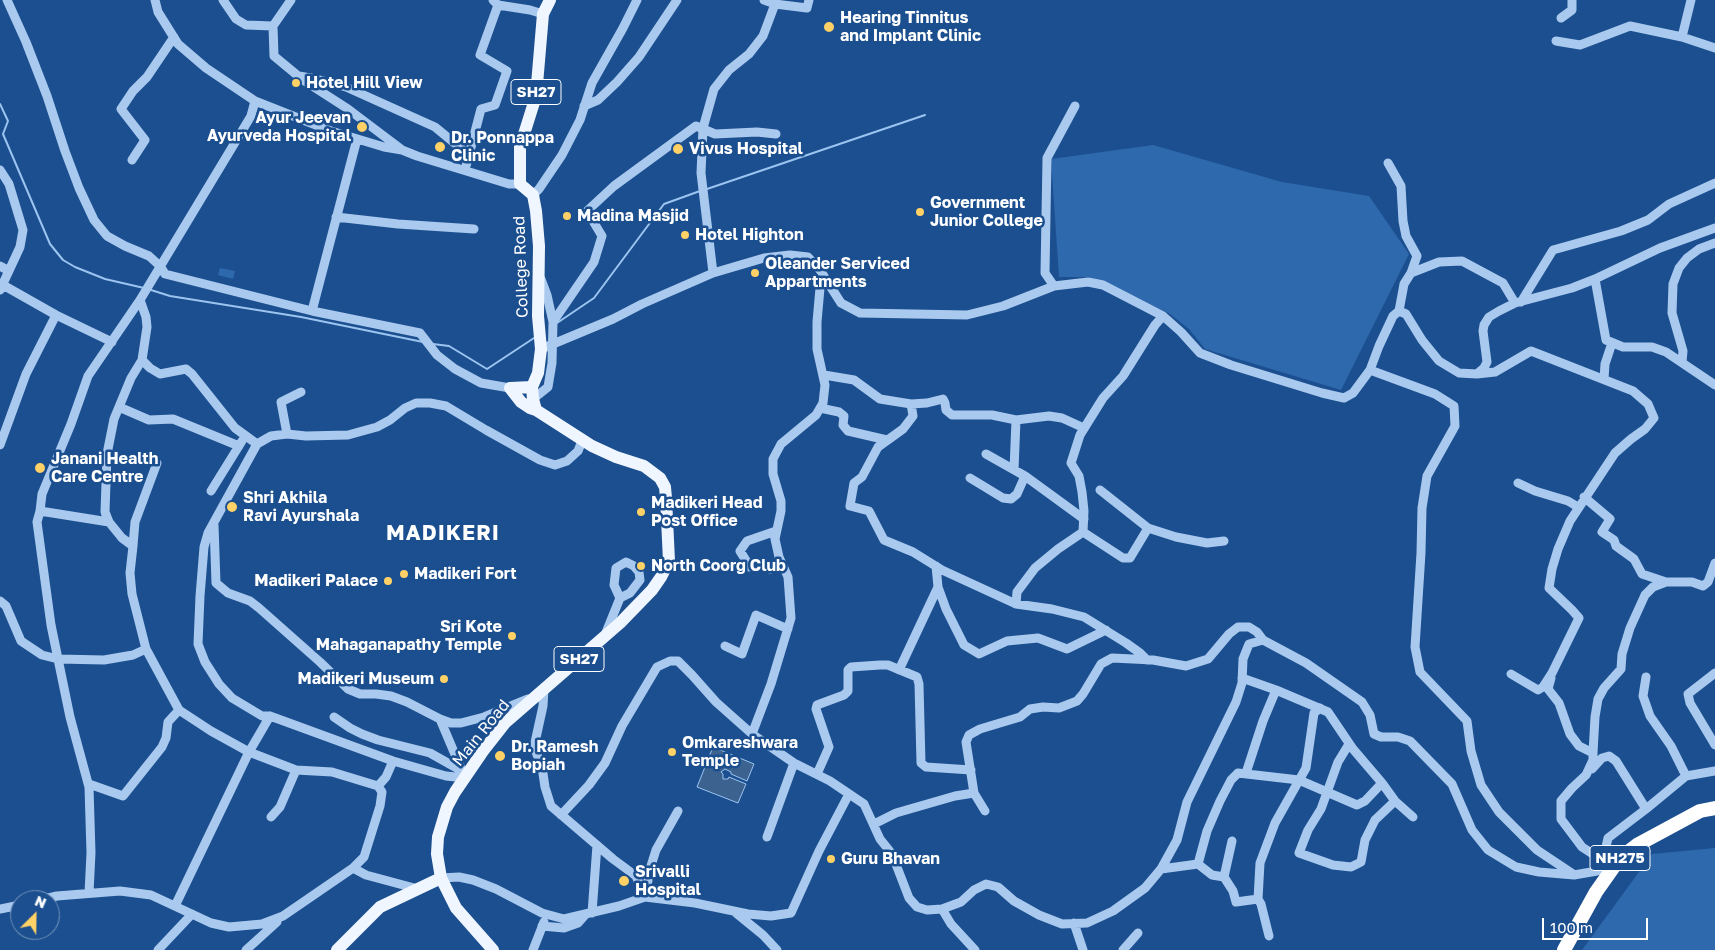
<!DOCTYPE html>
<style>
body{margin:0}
#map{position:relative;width:1715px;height:950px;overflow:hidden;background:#1b4f8f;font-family:"Golos Text",sans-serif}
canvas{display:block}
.north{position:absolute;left:10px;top:890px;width:50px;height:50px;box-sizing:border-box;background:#1b4f8f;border:1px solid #7695bc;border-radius:50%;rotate:23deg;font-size:14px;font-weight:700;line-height:20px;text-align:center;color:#fff}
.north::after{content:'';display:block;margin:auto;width:18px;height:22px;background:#ffd166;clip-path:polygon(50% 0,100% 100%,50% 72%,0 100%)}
.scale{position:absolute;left:1542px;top:918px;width:106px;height:22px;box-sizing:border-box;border:2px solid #fff;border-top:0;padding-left:6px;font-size:15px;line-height:18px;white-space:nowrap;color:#fff;-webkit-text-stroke:4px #1b4f8f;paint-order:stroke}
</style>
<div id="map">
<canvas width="1715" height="950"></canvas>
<div class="north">N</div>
<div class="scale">100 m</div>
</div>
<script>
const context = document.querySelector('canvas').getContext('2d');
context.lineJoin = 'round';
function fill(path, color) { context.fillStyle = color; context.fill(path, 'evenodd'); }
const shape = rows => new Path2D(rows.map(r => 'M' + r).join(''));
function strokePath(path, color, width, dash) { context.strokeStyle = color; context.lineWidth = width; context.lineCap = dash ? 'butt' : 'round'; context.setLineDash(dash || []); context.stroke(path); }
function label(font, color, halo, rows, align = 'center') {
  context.font = font + ' "Golos Text",sans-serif'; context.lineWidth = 5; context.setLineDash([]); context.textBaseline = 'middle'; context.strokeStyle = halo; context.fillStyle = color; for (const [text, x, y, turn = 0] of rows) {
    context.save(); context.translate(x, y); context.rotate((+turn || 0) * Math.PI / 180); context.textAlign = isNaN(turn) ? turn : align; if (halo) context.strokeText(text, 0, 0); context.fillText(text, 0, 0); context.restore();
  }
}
fill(shape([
 [1153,145,1282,182,1369,196,1409,254,1341,390,1205,349,1189,329,1170,314,1089,277,1059,277,1051,159],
 [220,268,235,271,233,279,218,275],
 [1715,848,1715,950,1582,950,1652,854]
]), '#2e69ad');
const water = shape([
 [713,747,754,764,747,781,731,774,731,772,725,769,721,772,723,774,723,779,728,779,729,777,746,784,738,803,697,787,713,747]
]);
fill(water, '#3c6290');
strokePath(water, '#9cc4f0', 1);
strokePath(shape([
 [0,104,8,121,3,134,50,244,63,260,75,267,105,279,144,288],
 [707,189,925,115],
 [151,290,170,296,301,317,423,342],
 [557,323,594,298,664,204,700,191],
 [433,344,449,346,487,369,534,338]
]), '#9cc4f0', 2);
strokePath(shape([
 [7,0,26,42,47,96,65,151,79,188,94,220,107,236,125,246,149,256,160,266,165,274,312,311,420,333,437,355,455,369,481,383,510,388],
 [155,0,158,12,178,44,206,68,255,101,331,131,384,147,402,150,417,156,509,184,520,184],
 [223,0,236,19,246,25,273,26],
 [291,0,273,26,274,56,303,80,348,109,401,149],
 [764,0,775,4,807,8,809,0],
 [498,5,530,10,543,14],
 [1561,18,1572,10,1572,0],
 [1682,37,1691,0],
 [1556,41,1580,45,1630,26,1682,37,1715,48],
 [299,76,316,79,346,87,435,127,469,155],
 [584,106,598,100,617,82,639,57,677,0],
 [132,160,145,140,121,109,133,91,147,77,174,37],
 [1388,163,1401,186,1403,221,1406,236,1417,256,1411,273,1404,284,1399,311],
 [0,170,9,184,23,230,20,247,0,290],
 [465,170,481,109,495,105,507,71,480,55,498,5,493,0],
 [533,195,539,189,562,155,580,120,592,83,623,28,637,0],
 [336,217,398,224,474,229],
 [0,266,9,271],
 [713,273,701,173,703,128,714,89,729,70,749,54,763,36,775,4],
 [1411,273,1439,262,1462,261,1503,283,1515,303],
 [541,279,547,295,553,322,594,262,602,236,587,211,614,186,696,126,715,134,757,132,776,134],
 [1595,279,1606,340,1623,347,1652,347,1666,352,1715,385],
 [3,285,56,315,112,342],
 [1054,286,1045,273,1047,158,1075,106],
 [140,300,146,317,147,327,142,360,131,378,114,419,107,454,105,512,109,522,122,538,133,546,130,573,132,594,146,649],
 [1521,302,1553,250,1621,231,1648,220,1669,204,1715,183],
 [312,311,357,139],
 [541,349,613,319,642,304,713,273,764,258,790,255,808,257,820,270,841,303,860,313,967,315,1003,306,1054,286,1088,282,1103,285,1163,316,1181,332,1200,353,1231,365,1322,393,1344,398,1353,393,1370,370,1379,346,1393,316,1399,311,1406,314,1422,340,1439,361,1459,373,1477,374,1495,372,1531,351,1633,391,1648,404,1654,418,1645,429,1631,439,1615,453,1570,521,1558,549,1552,569,1549,588,1572,610,1579,618,1552,673,1543,687,1538,690,1511,674],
 [142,360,150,368,160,374,186,369,192,374,235,428,257,444],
 [1682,362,1683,351,1672,313,1673,284,1679,268,1687,258,1699,249,1715,243],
 [1370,370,1435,394,1454,406,1455,426,1427,476,1422,508,1421,553,1415,647,1420,672,1467,721,1471,751,1481,785,1499,812,1537,850,1573,874],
 [1477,374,1484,368,1487,362,1483,331,1484,325,1489,317,1499,311,1515,303,1572,288,1595,279,1660,248,1715,228],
 [824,375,854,380,880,399,911,404,927,403,943,399,945,403,946,410,952,415,992,415,1016,420,1014,470],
 [1604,379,1605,364,1612,343],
 [533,399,548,387,552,363,553,322],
 [911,404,913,416,903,429,878,447,862,477,854,483,850,506,869,511,884,540,913,552,942,570,1016,604],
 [119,407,149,420,173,419,239,446],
 [820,408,839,412,844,416,843,425,848,431,887,440],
 [1016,420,1049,416,1062,418,1084,428],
 [287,434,281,402,301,392],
 [0,445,26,374,56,315],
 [986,454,1025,476,1084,519],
 [970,478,1003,498,1011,499,1017,494,1025,476],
 [1518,483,1535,491,1568,501,1578,507],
 [1100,490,1148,528,1176,537,1207,543,1224,541],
 [211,491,242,441],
 [1584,497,1610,519,1602,532,1614,540,1616,546,1634,559,1642,574,1666,582],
 [40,511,109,522],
 [214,525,216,583,228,593,250,601,259,608,320,662,348,689,360,694,376,694,391,696,407,702,440,719,451,723,461,723,484,717,528,699],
 [1083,532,1123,558,1130,558,1148,528],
 [133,546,135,522,157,463],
 [936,566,938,587,946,609,964,645,979,654,1007,641,1038,638,1067,649,1106,630],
 [770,569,756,565,750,567,740,551,747,541,776,531],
 [0,601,6,606,21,641,42,655,58,659,104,660,133,655,146,649,179,710,211,731,249,752,296,770,332,772,378,786,382,792,380,806,364,857,353,868],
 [605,635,620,598,614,585,616,568,626,562,634,566,639,572,640,580,630,593,620,598],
 [725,646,742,654,756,615,788,629],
 [1147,660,1140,653,1126,643,1084,617,1052,609,1016,604,1017,592,1035,568,1058,549,1083,532,1084,511,1082,492,1079,476,1071,463,1080,435,1103,398,1123,376,1155,325,1163,316],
 [899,670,938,587],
 [1715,673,1688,694,1690,703,1715,745],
 [1646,677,1643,696,1650,716,1671,746,1686,776],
 [1242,678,1276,690,1328,712,1353,749,1382,783,1395,801,1413,817],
 [1551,678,1548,689,1559,703,1570,734,1579,746,1593,753,1593,760,1586,775,1572,788,1561,801,1561,819,1582,847,1599,858,1615,859,1620,858],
 [544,689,543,706,534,747,542,767,545,787,551,806,613,859,636,876,645,897],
 [334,717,350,728,362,734,378,740,430,753,462,771],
 [440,719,462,771],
 [752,734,771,684,791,618,788,577,779,557,775,539,781,511,781,501,773,474,773,459,781,444,816,415,823,403,825,385,817,349,817,322,820,288,824,277],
 [1349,744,1338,762,1321,809,1308,830,1299,853,1333,865,1351,867,1361,862,1365,840,1375,820,1395,801],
 [1593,753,1595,717,1598,699,1604,688,1621,669,1622,654,1630,628,1645,595,1653,587,1666,582,1692,582,1703,586,1708,582,1715,563],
 [1592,769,1602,758,1609,756,1616,761,1646,809,1608,838,1606,847,1615,859],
 [1246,773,1263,721,1276,690],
 [817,774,829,747,816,709,817,705,844,695,848,691,848,670,851,667,880,665,888,665,917,677,919,684,921,763,926,767,971,770],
 [465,778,446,776,393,761,270,716,262,716,232,698,219,684,205,662,198,644,200,596,204,547,208,533,257,444,271,436,287,434,306,436,348,435,377,427,390,420,405,408,416,403,430,403,446,406,486,430,540,460,555,465,567,461,578,451,582,441],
 [89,784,123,796,162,747,166,738,168,722,179,710],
 [378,786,386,777,393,761],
 [1646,809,1686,776,1715,771],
 [985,811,974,793,966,742,969,735,980,729,1020,717,1030,709,1043,707,1059,708,1077,701,1083,694,1101,664,1112,658,1153,660,1186,666,1208,659,1229,634,1238,627,1249,627,1257,632,1263,640],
 [561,815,589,785,605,763,622,726,657,667,670,661,678,661,692,675,716,702,752,734,794,763,830,781,864,804,880,839,892,854,909,898,917,907,927,910,942,909,961,902,974,890,986,884,998,887,1014,901,1039,915,1062,924,1087,923,1113,911,1145,888,1161,869,1177,840,1187,802,1236,702,1242,683,1243,659,1249,644,1263,640,1306,663,1362,702,1370,715,1374,734,1381,737,1398,737,1410,741,1452,784,1472,830,1488,850,1516,867,1539,872,1574,875,1597,871,1615,865],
 [271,817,280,807,296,770],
 [874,824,896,813,955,796,974,793],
 [767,837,794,763],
 [1232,841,1224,877,1233,891,1236,902,1258,899],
 [1198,864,1212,875,1224,877],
 [1161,869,1198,864,1207,831,1220,801,1231,780,1238,773,1299,780,1357,805,1365,801,1382,783],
 [441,878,459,877,473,880,496,889,542,913,564,919,619,906,645,897,695,903,748,914,771,916,791,913,819,851,849,794],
 [89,893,91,853,89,787,70,717,51,625,37,522,40,511,42,494,71,424,88,376,140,300,251,116,255,101],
 [645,897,650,869,656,850,678,811],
 [40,900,57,896,120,891,151,895,211,923,229,927,262,924,283,916,353,868,366,875,418,889],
 [175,906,249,752,270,716],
 [0,909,20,905],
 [942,909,951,924,975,950],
 [592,913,597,845],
 [736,913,763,935,777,950],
 [1074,923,1083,950],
 [542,926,564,928,578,923,585,915],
 [1269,936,1261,904,1258,899,1260,863,1275,823,1306,768,1314,713,1320,708],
 [158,950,192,914],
 [246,950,277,922],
 [533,950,544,922],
 [1123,950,1138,933]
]), '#a9c9ee', 9);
strokePath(shape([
 [532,387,538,373,541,349,538,316,539,246,536,211,533,195,520,184,520,147,536,96,543,14,550,0],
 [532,387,533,399,536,410,530,408,521,402,510,388,532,387],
 [337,950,380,907,441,878],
 [493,950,456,908,441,878,437,854,438,837,447,807,455,792,483,751,505,723,620,623,652,590,661,577,669,561,666,498,665,487,660,478,644,466,616,457,592,446,536,410]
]), '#f0f6ff', 12);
strokePath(shape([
 [1564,950,1596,892,1620,858,1637,845,1700,811,1715,808]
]), '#fff', 14);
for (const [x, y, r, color] of [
 [829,27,6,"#ffd166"],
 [296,83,5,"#ffd166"],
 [362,127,6,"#ffd166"],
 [440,147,6,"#ffd166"],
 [678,149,6,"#ffd166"],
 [920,212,5,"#ffd166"],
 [567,216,5,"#ffd166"],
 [685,235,5,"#ffd166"],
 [755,273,5,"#ffd166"],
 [40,468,6,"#ffd166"],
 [232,507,6,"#ffd166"],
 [641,512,5,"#ffd166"],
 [641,566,5,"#ffd166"],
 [404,574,5,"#ffd166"],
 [388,581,5,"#ffd166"],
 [512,636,5,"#ffd166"],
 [444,679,5,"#ffd166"],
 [672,752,5,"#ffd166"],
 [500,756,6,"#ffd166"],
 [831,859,5,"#ffd166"],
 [624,881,6,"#ffd166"]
]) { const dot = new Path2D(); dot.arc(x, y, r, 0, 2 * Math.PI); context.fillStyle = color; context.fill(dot); strokePath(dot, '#1b4f8f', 2); }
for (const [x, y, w] of [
 [536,92,50],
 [579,659,50],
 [1620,858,60]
]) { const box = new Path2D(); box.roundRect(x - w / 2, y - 12.5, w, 25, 4); context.fillStyle = '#1b4f8f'; context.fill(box); strokePath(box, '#fff', 1); }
label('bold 15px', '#fff', null, [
 ["SH27",536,92],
 ["SH27",579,659],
 ["NH275",1620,858]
]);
label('bold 16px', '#fff', '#1b4f8f', [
 ["Hearing Tinnitus",840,18],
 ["and Implant Clinic",840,36],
 ["Hotel Hill View",306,83],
 ["Ayur Jeevan",351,118,"right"],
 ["Ayurveda Hospital",351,136,"right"],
 ["Dr. Ponnappa",451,138],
 ["Clinic",451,156],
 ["Vivus Hospital",689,149],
 ["Government",930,203],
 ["Junior College",930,221],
 ["Madina Masjid",577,216],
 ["Hotel Highton",695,235],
 ["Oleander Serviced",765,264],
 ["Appartments",765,282],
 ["Janani Health",51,459],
 ["Care Centre",51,477],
 ["Shri Akhila",243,498],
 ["Ravi Ayurshala",243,516],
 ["Madikeri Head",651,503],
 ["Post Office",651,521],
 ["North Coorg Club",651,566],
 ["Madikeri Fort",414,574],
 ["Madikeri Palace",378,581,"right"],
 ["Sri Kote",502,627,"right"],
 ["Mahaganapathy Temple",502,645,"right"],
 ["Madikeri Museum",434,679,"right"],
 ["Omkareshwara",682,743],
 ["Temple",682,761],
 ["Dr. Ramesh",511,747],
 ["Bopiah",511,765],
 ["Guru Bhavan",841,859],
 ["Srivalli",635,872],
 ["Hospital",635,890]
], 'left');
label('16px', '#fff', '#1b4f8f', [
 ["College Road",521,267,-92],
 ["Main Road",481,733,-51]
]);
context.letterSpacing = '1px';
label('bold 21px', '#fff', '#1b4f8f', [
 ["MADIKERI",443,533]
]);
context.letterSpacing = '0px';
</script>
